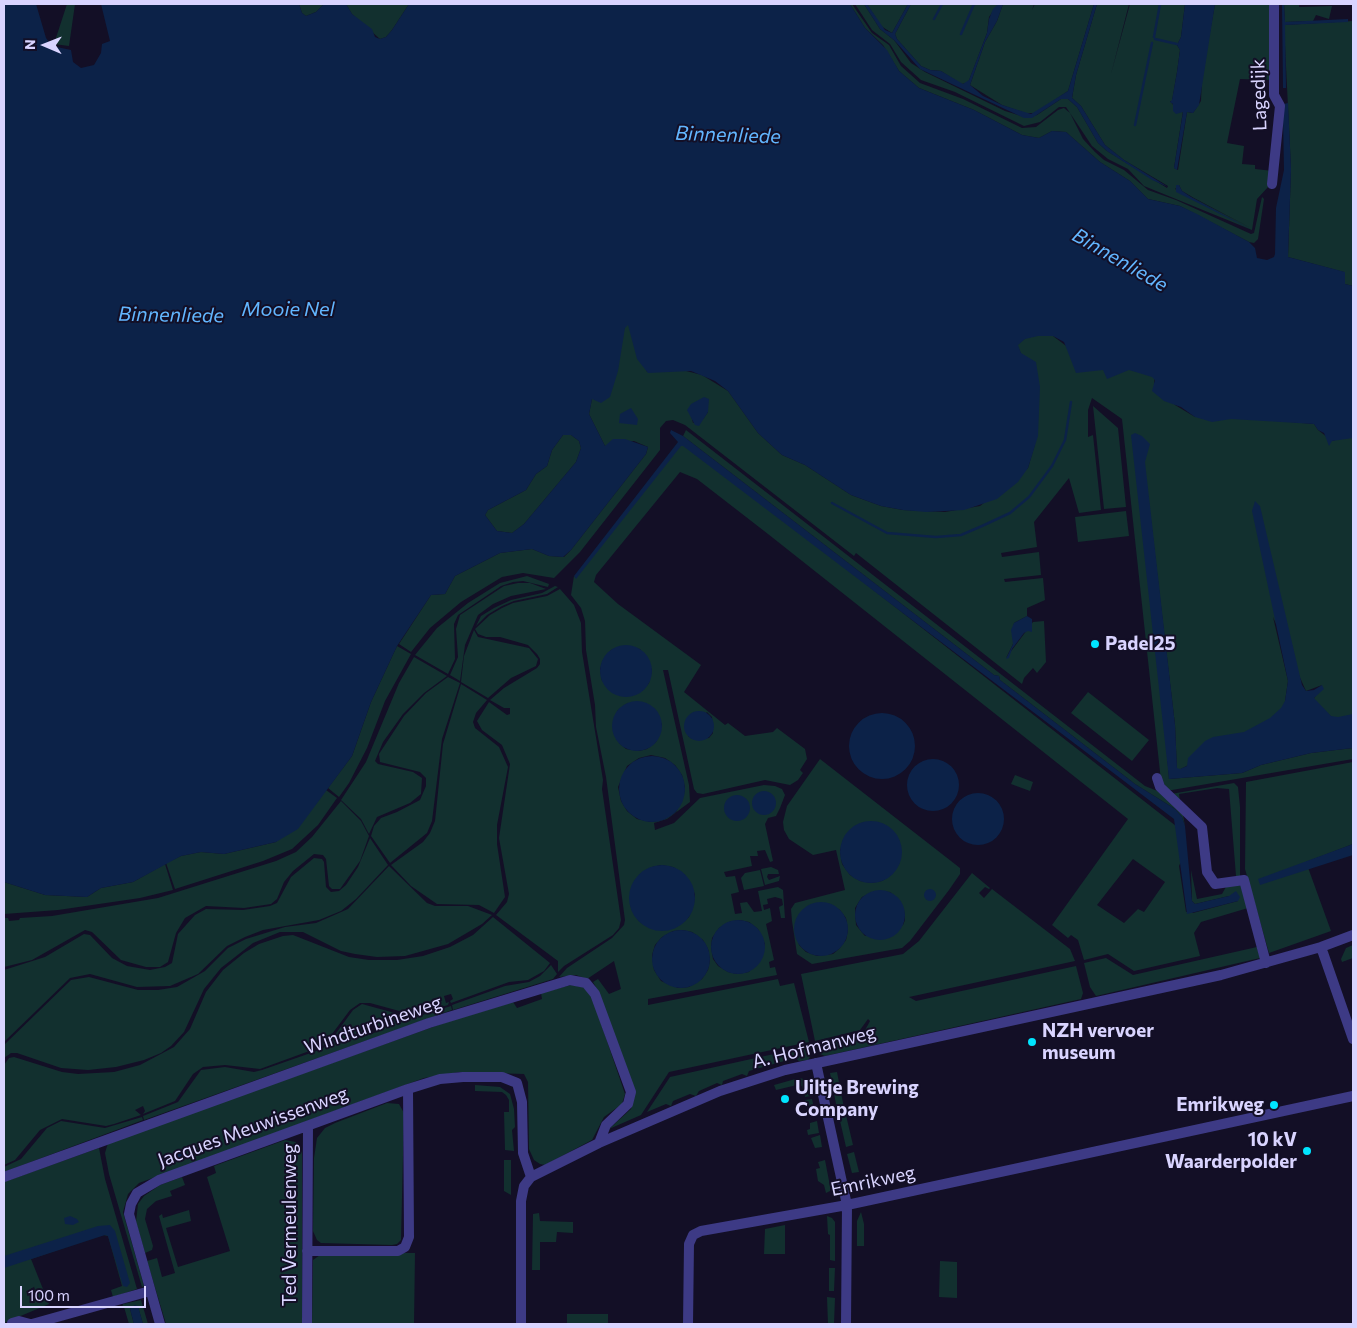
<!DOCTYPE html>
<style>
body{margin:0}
#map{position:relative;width:1357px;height:1328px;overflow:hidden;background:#130f26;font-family:Commissioner,sans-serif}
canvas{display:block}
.frame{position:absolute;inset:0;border:5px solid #d9d4ff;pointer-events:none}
.north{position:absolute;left:20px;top:20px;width:50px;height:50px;-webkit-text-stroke:4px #130f26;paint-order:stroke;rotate:271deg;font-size:14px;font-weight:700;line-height:20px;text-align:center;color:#d9d4ff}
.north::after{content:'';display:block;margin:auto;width:18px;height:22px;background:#d9d4ff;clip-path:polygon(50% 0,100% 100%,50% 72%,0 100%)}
.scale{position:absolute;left:20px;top:1286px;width:126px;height:22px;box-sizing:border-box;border:2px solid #d9d4ff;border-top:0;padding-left:6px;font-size:15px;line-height:18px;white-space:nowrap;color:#d9d4ff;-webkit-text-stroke:4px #130f26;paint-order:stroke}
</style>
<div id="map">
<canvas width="1357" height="1328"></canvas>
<div class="frame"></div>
<div class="north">N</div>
<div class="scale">100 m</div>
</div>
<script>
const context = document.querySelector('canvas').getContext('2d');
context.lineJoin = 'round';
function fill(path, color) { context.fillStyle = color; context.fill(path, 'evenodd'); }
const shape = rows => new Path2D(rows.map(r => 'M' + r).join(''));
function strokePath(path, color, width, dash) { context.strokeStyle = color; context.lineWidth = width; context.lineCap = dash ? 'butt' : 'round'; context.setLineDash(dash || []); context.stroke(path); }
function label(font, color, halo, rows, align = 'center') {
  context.font = font + ' Commissioner,sans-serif'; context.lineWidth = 4; context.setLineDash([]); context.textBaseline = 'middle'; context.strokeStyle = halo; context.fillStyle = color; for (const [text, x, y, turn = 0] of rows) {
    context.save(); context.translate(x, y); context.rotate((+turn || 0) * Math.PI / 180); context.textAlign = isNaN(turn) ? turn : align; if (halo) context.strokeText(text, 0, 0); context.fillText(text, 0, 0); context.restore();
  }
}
fill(shape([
 [67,4,75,4,69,46,54,44],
 [299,4,324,4,316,12,306,16,302,13],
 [346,4,409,4,392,30,386,37,380,39,352,14],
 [850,4,852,4,872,33,889,45,901,66,920,83,963,99,1022,128,1036,127,1058,110,1064,108,1070,113,1083,139,1095,152,1104,160,1124,170,1148,190,1176,200,1251,234,1254,233,1262,197,1264,199,1258,239,1254,243,1249,242,1180,206,1148,199,1130,181,1100,162,1066,132,1052,131,1039,138,1022,135,974,110,919,88,899,71,883,45,865,28],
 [855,4,864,4,880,29,894,40,911,63,925,72,1005,111,1028,118,1037,115,1061,99,1068,99,1077,107,1098,143,1107,151,1167,188,1168,186,1124,160,1105,145,1081,106,1072,98,1076,75,1097,4,1129,4,1111,74,1130,4,1185,4,1181,37,1177,45,1180,50,1177,72,1172,101,1170,101,1174,106,1173,111,1183,111,1174,168,1178,170,1187,112,1193,113,1201,101,1202,76,1215,4,1273,4,1273,80,1240,79,1227,143,1244,146,1242,164,1255,165,1255,169,1273,171,1269,186,1257,199,1252,230,1144,186,1128,169,1108,159,1092,146,1066,107,1059,107,1040,122,1024,126,955,92,921,80,901,62,890,44,872,30],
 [1179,185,1182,191,1194,198,1251,228,1175,189],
 [867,4,908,4,892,33,881,26],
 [911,4,998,4,989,17,987,33,968,83,961,84,941,71,930,70,921,66,897,39,895,34],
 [1003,4,1034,4,1032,10,1035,4,1094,4,1068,91,1035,113,1025,113,1002,105,970,85,985,42,997,21],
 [1284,4,1299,4,1299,7,1332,6,1329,19,1316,15,1313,21,1285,22],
 [1353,21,1353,286,1345,284,1344,272,1288,257,1291,169,1284,25],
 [631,320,647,372,682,370,702,375,728,391,758,433,782,455,805,465,851,495,881,506,903,510,945,512,980,506,1028,468,1035,444,1037,387,1017,345,1032,333,1053,336,1090,364,1127,366,1155,377,1154,383,1175,405,1195,417,1220,416,1314,424,1318,430,1332,441,1353,435,1353,716,1335,720,1313,700,1322,685,1306,691,1273,617,1288,681,1284,708,1272,720,1177,771,1175,725,1145,470,1169,779,1242,773,1261,765,1311,753,1353,748,1353,759,1172,790,1169,790,1161,781,1122,419,1092,398,1088,410,1088,437,1093,435,1101,510,1079,513,1069,478,1034,522,1037,547,1001,553,1002,557,1039,552,1041,575,1004,579,1005,582,1043,578,1045,600,1027,608,1027,616,1014,623,1013,644,1006,658,1033,622,1044,621,1046,662,1037,673,1033,668,1024,678,1022,684,856,553,854,556,685,425,673,420,666,421,660,428,660,450,580,552,554,578,523,573,502,577,461,602,430,628,411,652,399,644,431,595,445,594,455,576,500,553,532,549,549,556,564,557,571,550,646,454,648,447,634,441,605,446,589,414,592,399,625,327],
 [708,412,703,419,693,423,691,415],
 [1093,406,1118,428,1126,507,1104,509],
 [686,430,1145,786,1160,792,1183,815,1185,826,1182,817,1175,809,1135,784,1000,680,999,676,994,675,683,436],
 [563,435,571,435,579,441,581,448,576,462,524,524,512,533,497,531,485,515,488,510,526,490,536,474,547,466,552,450],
 [681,440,1176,826,1182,859,1179,866,1186,912,1191,911,1193,913,1238,901,1229,896,1195,904,1192,901,1191,870,1197,899,1222,894,1227,885,1236,884,1241,886,1248,908,1201,922,1194,933,1200,956,1134,971,1108,954,1084,960,1078,940,1071,935,1068,938,1052,925,1128,819,768,534,697,479,680,472,596,575,594,582,618,604,701,665,684,692,725,725,728,723,745,736,773,732,777,728,805,749,807,759,800,770,803,773,798,780,790,785,765,780,703,794,697,793,694,789,668,670,663,670,689,785,690,802,667,819,654,823,655,830,674,823,700,798,764,785,775,786,782,789,785,795,780,808,776,816,768,818,765,824,773,861,770,862,765,850,757,851,758,856,750,856,752,866,724,872,726,877,735,876,739,892,731,894,735,914,742,913,740,903,747,902,754,912,762,911,758,891,778,887,783,890,785,918,781,918,779,907,783,905,782,899,775,897,767,899,768,904,763,905,764,910,770,908,772,921,766,924,774,960,769,962,770,968,775,967,777,975,648,999,648,1005,778,979,780,986,794,983,809,1042,669,1072,641,1115,609,1129,631,1109,635,1094,598,991,593,982,598,979,609,994,621,989,614,961,587,979,576,975,559,977,567,968,612,938,624,925,625,920,606,777,596,727,595,705,586,650,585,621,581,608,571,595,574,576,576,578],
 [622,646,640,649,652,670,649,683,642,691,602,681,600,669,603,660,611,650],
 [638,702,652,707,657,712,662,725,656,742,647,749,639,751,626,749,619,743,617,711,626,704],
 [707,712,712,717,713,733,709,738,693,739,688,736],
 [651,755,665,758,675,765,682,775,685,787,684,794,676,812,663,820,651,822,637,819,627,811,621,801,618,787,627,766,639,758],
 [1133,859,1165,882,1144,912,1138,909,1124,923,1097,905],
 [661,865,673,867,685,875,695,894,694,903,689,917,678,926,667,930,644,925,638,920,631,908,630,896,633,884,640,874,652,867],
 [739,920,749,922,758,929,765,944,749,972,737,974,728,972,718,966,713,959,711,947,712,938,719,928,729,922],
 [682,930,692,932,703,940,708,949,710,960,708,970,702,979,689,987,678,988,661,981,654,970,652,955,655,945,662,937,673,931],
 [1126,511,1129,536,1078,542,1075,517],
 [527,576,549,584,548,587,523,581,513,582,501,586,458,615,454,624,455,659,448,674,415,655,437,628,468,603,500,583],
 [518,583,530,583,546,589,511,596,493,604,478,615,465,645,460,681,450,675,458,657,456,629,460,615,504,586],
 [555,586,558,587,547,594,514,601,502,606,487,615,476,626,481,616,494,608,511,600,542,593],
 [560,589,574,605,581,623,582,652,603,780,602,789,621,920,619,928,613,935,564,966,558,972,558,961,496,915,507,902,509,894,499,838,510,764,502,745,482,730,477,721,489,702,507,715,510,714,510,708,504,708,490,700,504,688,537,668,540,664,540,659,537,654,528,645,500,637,486,637,478,634,475,629,490,615,502,608,513,603,547,596],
 [474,630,478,637,529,648,538,659,536,666,511,678,488,698,461,682,464,656],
 [397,646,411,654,385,701,367,748,349,783,339,797,328,788,352,756,371,702],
 [414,657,447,676,424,693,403,714,383,742,375,761,378,764,413,772,422,778,421,794,410,803,377,817,369,834,361,819,341,800,366,762,399,683],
 [448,677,460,683,442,739,432,821,427,833,390,863,371,836,374,826,381,818,397,812,420,800,426,786,426,778,420,772,380,762,379,754,404,716,426,693],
 [461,684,487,700,476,713,473,722,475,728,499,747,508,767,497,825,497,844,505,897,494,913,479,905,437,904,411,886,391,865,423,842,430,833,435,821,443,744],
 [1088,692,1149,740,1132,761,1071,713],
 [820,759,960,868,960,874,949,890,910,941,902,948,812,964,797,954,792,921,791,909,795,903,845,890,836,850,813,855,789,839,784,830,783,822,787,806],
 [872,822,883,824,892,831,899,840,901,853,899,864,891,875,882,881,871,883,860,881,850,875,842,864,840,851,843,840,850,830,861,823],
 [875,891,890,892,897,898,904,910,905,920,903,925,865,936,856,925,855,908,862,897],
 [823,903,830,904,840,910,846,918,848,930,846,940,839,949,833,954,817,956,806,952,799,945,795,928,797,918,803,910,813,904],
 [1353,762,1353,844,1306,862,1331,931,1269,953,1245,869,1246,782],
 [1015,775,1033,782,1030,791,1011,784],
 [1234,783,1238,787,1240,807,1240,876,1236,876,1229,789,1217,788,1179,794,1180,802,1171,794],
 [326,790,337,798,318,825,292,849,263,861,175,889,166,863,181,856,201,852,224,854,276,842,315,805],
 [341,801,361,821,369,836,360,861,340,889,332,889,329,886,326,859,323,855,314,854,293,871,284,882,277,899,271,904,244,908,206,906,185,918,176,933,168,962,160,967,146,967,121,960,92,932,85,930,32,960,4,967,4,918,8,918,9,921,19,920,20,918,52,916,158,898,276,861,296,852,312,837],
 [370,838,388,865,356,899,341,911,319,920,263,930,245,937,227,946,198,974,170,986,137,987,90,974,70,978,4,1042,4,970,45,957,84,934,90,935,112,958,127,966,150,970,165,967,172,963,178,934,195,915,206,909,243,910,270,906,277,903,291,877,314,858,322,859,324,862,326,887,331,892,339,891,346,885,358,867],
 [165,864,173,890,140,898,58,910,4,914,4,882,45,895,87,897,101,888,133,882],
 [389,866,427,903,435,906,468,906,492,915,482,924,448,944,405,956,377,957,355,954,341,951,303,932,280,932,253,943,221,968,204,989,184,1032,171,1046,161,1053,144,1060,116,1067,88,1070,61,1068,17,1053,11,1053,4,1058,4,1045,71,980,89,977,138,990,158,990,177,987,205,971,228,948,246,939,285,927,316,923,348,909],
 [771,867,778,870,779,874,768,874,767,877,769,880,780,876,779,881,765,885,761,869],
 [760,870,764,886,744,890,741,878,745,873],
 [972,873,990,888,989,889,985,887,979,893,984,898,992,889,1070,949,1075,961,909,997,916,1001,1076,966,1083,993,1081,999,825,1056,820,1054,815,1044,863,1034,870,1021,868,1019,860,1030,815,1041,801,974,903,954,919,941],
 [493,917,550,963,544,971,528,980,509,982,451,1003,450,1001,453,999,451,994,444,996,446,1003,449,1002,448,1005,414,1015,370,1003,360,1003,350,1010,323,1046,260,1069,225,1065,203,1067,193,1074,175,1101,143,1114,145,1111,143,1106,135,1110,141,1115,114,1124,106,1126,62,1119,40,1130,15,1160,4,1165,4,1065,9,1058,14,1057,62,1072,78,1074,114,1072,140,1065,174,1047,190,1029,206,992,223,970,244,953,259,944,283,936,293,935,349,957,369,960,397,960,423,956,450,947,473,935],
 [1353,945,1353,958,1342,962,1341,959,1346,948],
 [1257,947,1260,958,1096,996,1090,987,1084,963,1106,958,1133,975],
 [551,965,557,974,553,979,453,1010,452,1005,505,986,529,982,540,976],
 [571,985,583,987,591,994,625,1094,622,1104,604,1117,592,1140,545,1165,540,1164,534,1160,529,1149,528,1082,524,1074,459,1072,424,1078,139,1183,128,1194,123,1212,144,1286,142,1287,109,1174,105,1153,108,1143,444,1023,513,1002,517,1008,542,999,541,993],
 [362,1004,413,1018,451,1006,452,1010,144,1120,143,1116,178,1102,201,1070,225,1067,254,1072,262,1070,322,1049,329,1043,353,1010],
 [376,1022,379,1031,369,1035,365,1026],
 [810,1046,811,1055,808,1060,799,1061,795,1058,749,1071,747,1076,742,1074,723,1081,722,1085,717,1083,699,1091,696,1096,690,1094,673,1101,671,1106,666,1104,647,1112,670,1077],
 [837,1072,844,1108,837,1109,830,1073],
 [799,1078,804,1079,809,1084,811,1096,805,1097,802,1086,797,1085,776,1090,774,1085],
 [475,1085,500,1087,510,1094,514,1109,515,1127,512,1130,514,1151,505,1150,504,1112,509,1112,509,1100,506,1095,502,1092,475,1091],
 [812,1099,815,1113,809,1115,805,1100],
 [387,1103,399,1104,404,1113,401,1240,397,1244,392,1245,321,1243,317,1240,313,1231,314,1158,317,1138,325,1128,335,1123],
 [845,1111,853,1145,846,1147,838,1112],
 [142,1117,143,1120,4,1172,4,1167,21,1159,47,1128,61,1121,105,1128],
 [817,1121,819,1133,808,1135,807,1130,810,1129,810,1123],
 [820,1135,822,1147,815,1148,811,1138],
 [285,1140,296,1142,302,1152,302,1324,166,1324,147,1261,157,1258,162,1277,175,1273,159,1216,162,1214,163,1218,189,1210,191,1221,166,1228,178,1267,230,1251,207,1177,216,1173,214,1166],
 [99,1148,105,1179,137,1289,113,1297,111,1290,122,1286,108,1236,103,1235,31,1259,49,1304,4,1323,4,1182],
 [854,1152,859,1172,852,1173,847,1154],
 [504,1160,511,1160,511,1195,504,1191],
 [825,1160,830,1186,830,1191,826,1193,824,1185,818,1181,816,1169,820,1168,818,1162],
 [182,1177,185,1185,170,1191,172,1196,156,1201,147,1209,145,1219,153,1246,152,1250,145,1253,136,1222,138,1204,144,1196,160,1185],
 [861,1212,864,1224,864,1246,857,1246,857,1221],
 [539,1213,540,1221,573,1222,573,1233,557,1232,556,1242,540,1242,540,1270,532,1270,533,1214],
 [827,1216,832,1218,835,1222,835,1261,830,1260,830,1235,828,1234],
 [785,1225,785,1254,764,1254,765,1229],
 [323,1253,415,1253,414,1324,312,1324,313,1260],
 [940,1261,957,1262,957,1298,939,1297],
 [829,1268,835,1268,834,1291,829,1291],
 [827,1297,835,1298,834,1324,828,1324],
 [141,1300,148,1324,143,1324,138,1307,135,1305,130,1309,134,1324,129,1324,124,1307,122,1308,123,1304],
 [567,1314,608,1314,608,1324,567,1324]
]), '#12302f');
fill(shape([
 [4,4,36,4,46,38,52,46,71,50,73,62,81,68,94,65,101,53,102,44,110,41,101,4,299,4,302,13,306,16,316,12,324,4,346,4,352,14,372,29,375,37,380,39,386,37,392,30,409,4,850,4,865,28,887,50,899,71,919,88,974,110,1022,135,1039,138,1052,131,1066,132,1100,162,1130,181,1148,199,1180,206,1197,214,1249,242,1255,248,1257,258,1267,260,1274,257,1275,254,1276,208,1284,170,1283,116,1284,104,1288,103,1291,169,1288,257,1345,272,1345,284,1353,286,1353,438,1332,441,1329,446,1324,433,1318,430,1314,424,1231,419,1212,422,1195,417,1181,407,1164,401,1152,391,1155,380,1152,377,1129,370,1107,379,1103,370,1076,373,1064,342,1053,336,1038,336,1025,339,1018,345,1021,353,1036,362,1040,387,1038,436,1028,468,1018,482,997,499,964,510,926,512,903,510,881,506,851,495,805,465,782,455,758,433,728,391,715,381,691,371,648,373,637,359,628,325,625,328,618,371,610,397,601,403,592,399,589,414,605,446,613,439,625,439,648,447,646,454,571,550,563,557,549,556,532,549,500,553,455,576,445,594,431,595,397,646,371,702,352,756,298,829,276,842,224,854,201,852,181,856,133,882,101,888,87,897,45,895,4,882],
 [563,435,571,435,579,441,581,448,576,462,524,524,512,533,497,531,485,515,488,510,526,490,536,474,547,466,552,450],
 [864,4,867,4,885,30,892,33,908,4,911,4,895,34,897,39,921,66,930,70,941,71,963,84,969,80,987,33,989,19,993,9,998,4,1003,4,997,21,985,42,970,85,983,96,1002,105,1031,114,1068,91,1094,4,1097,4,1076,75,1072,98,1081,106,1105,145,1124,160,1168,187,1152,180,1107,151,1098,143,1077,107,1068,99,1061,99,1032,118,1024,118,920,69,894,40,880,29],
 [1185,4,1215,4,1199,105,1193,113,1187,112,1177,170,1174,168,1183,112,1176,114,1173,111,1173,104,1170,102,1172,100,1177,72,1180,50,1177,45,1181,37],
 [1282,4,1284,4,1285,22,1348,19,1348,22,1285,25,1286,88,1283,88],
 [1176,185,1179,185,1182,191,1191,197,1250,229,1176,192],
 [704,397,709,399,708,412,699,426,695,425,687,410,691,404],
 [631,408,638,419,637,425,619,423,620,414],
 [671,430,683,436,994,675,999,676,1000,680,1135,784,1175,809,1182,817,1185,826,1192,901,1195,904,1229,896,1236,891,1240,897,1238,901,1187,914,1174,819,683,446,681,446,576,579,574,576,678,442,670,433],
 [1135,433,1142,436,1150,444,1145,462,1175,725,1177,768,1180,769,1187,766,1188,758,1205,741,1213,737,1244,732,1270,718,1281,708,1285,701,1288,681,1252,511,1255,501,1260,506,1302,685,1306,691,1314,690,1322,685,1324,689,1314,698,1331,716,1338,717,1353,714,1353,748,1311,753,1261,765,1242,773,1169,779,1131,435],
 [1027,616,1032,619,1032,632,1028,631,1024,633,1012,649,1009,658,1006,659,1013,644,1011,630,1014,623],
 '600 671a26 26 0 1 1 52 0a26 26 0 1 1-52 0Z',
 '612 726a25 25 0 1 1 50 0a25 25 0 1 1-50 0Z',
 '684 726a15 15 0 1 1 30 0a15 15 0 1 1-30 0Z',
 '849 746a33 33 0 1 1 66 0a33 33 0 1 1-66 0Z',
 '619 789a33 33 0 1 1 66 0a33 33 0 1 1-66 0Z',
 '907 785a26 26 0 1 1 52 0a26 26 0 1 1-52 0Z',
 '752 803a12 12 0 1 1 24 0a12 12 0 1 1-24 0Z',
 '952 819a26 26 0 1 1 52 0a26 26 0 1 1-52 0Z',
 '724 808a13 13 0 1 1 26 0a13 13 0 1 1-26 0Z',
 '840 852a31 31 0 1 1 62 0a31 31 0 1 1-62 0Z',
 [1353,844,1353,855,1260,885,1258,879],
 '629 898a33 33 0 1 1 66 0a33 33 0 1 1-66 0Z',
 '924 895a6 6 0 1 1 12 0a6 6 0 1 1-12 0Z',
 '855 915a25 25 0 1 1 50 0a25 25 0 1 1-50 0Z',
 '794 929a27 27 0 1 1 54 0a27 27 0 1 1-54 0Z',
 '711 947a27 27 0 1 1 54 0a27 27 0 1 1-54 0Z',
 '652 959a29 29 0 1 1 58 0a29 29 0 1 1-58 0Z',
 [176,1151,184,1152,188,1155,174,1162,170,1159,170,1156],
 [70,1216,77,1219,79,1222,73,1225,65,1224,64,1218],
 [110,1225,115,1231,130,1283,127,1287,123,1286,108,1236,105,1235,4,1268,4,1256,98,1226],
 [135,1305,138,1306,143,1324,134,1324,130,1309]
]), '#0c2248');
strokePath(shape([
 [934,19,942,4],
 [961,34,974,4],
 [1154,37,1160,4],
 [1155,39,1177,44],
 [1135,125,1152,43],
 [832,503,887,533,936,537,961,535,982,526,1010,513,1029,497,1052,466,1065,440,1071,402]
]), '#0c2248', 2.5);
strokePath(shape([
 [1272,184,1280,106,1274,95,1274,4],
 [1157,778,1160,787,1202,827,1207,872,1215,884,1244,880,1266,963],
 [1321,947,1353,1039],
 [816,1063,847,1205,846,1324],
 [4,1177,429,1023,570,980,586,983,595,994,631,1092,628,1104,606,1125,599,1143],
 [307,1251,398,1251,405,1247,409,1237,408,1089],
 [12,1323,19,1321,30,1324],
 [32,1324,150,1291],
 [160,1324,129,1214,131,1204,137,1193,159,1180,408,1089,440,1079,463,1077,502,1077,517,1083,522,1102,523,1153,531,1177],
 [307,1324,308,1126],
 [521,1324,521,1201,524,1186,531,1177,599,1143,720,1091,785,1070,1221,975,1321,947,1353,935],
 [688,1324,689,1244,693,1235,701,1231,847,1205,1353,1096]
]), '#3d3a85', 10);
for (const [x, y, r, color] of [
 [1095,644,5,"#00e5ff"],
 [1032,1042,5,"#00e5ff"],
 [785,1099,5,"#00e5ff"],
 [1274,1105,5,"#00e5ff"],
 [1307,1151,5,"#00e5ff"]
]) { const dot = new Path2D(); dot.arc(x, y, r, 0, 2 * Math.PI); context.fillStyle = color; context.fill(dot); strokePath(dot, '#130f26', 2); }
label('19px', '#d9d4ff', '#130f26', [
 ["Lagedijk",1259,95,-92],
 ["Windturbineweg",373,1025,-19],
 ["A. Hofmanweg",814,1047,-14],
 ["Jacques Meuwissenweg",253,1127,-20],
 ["Emrikweg",873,1181,-12],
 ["Ted Vermeulenweg",290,1225,-90]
]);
label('bold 19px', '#d9d4ff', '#130f26', [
 ["Padel25",1105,644],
 ["NZH vervoer",1042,1031],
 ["museum",1042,1053],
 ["Uiltje Brewing",795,1088],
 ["Company",795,1110],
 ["Emrikweg",1264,1105,"right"],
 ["10 kV",1297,1140,"right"],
 ["Waarderpolder",1297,1162,"right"]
], 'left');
label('italic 20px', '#62b6ff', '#130f26', [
 ["Binnenliede",728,135,2],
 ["Binnenliede",1120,260,30],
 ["Mooie Nel",288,309],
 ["Binnenliede",171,315,1]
]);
</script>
